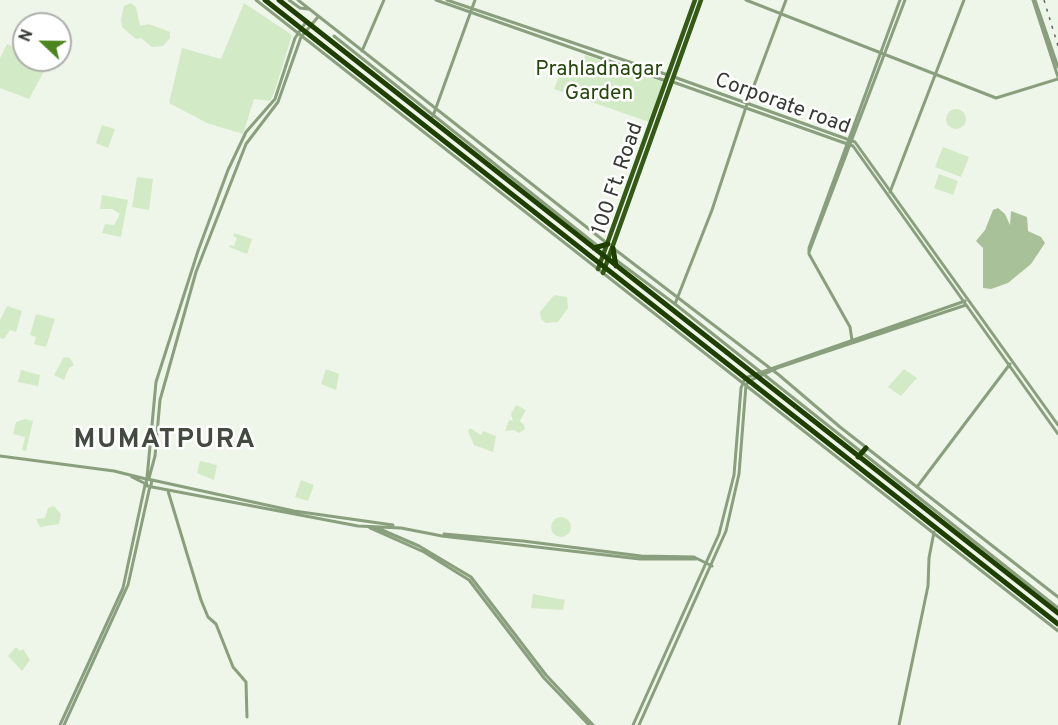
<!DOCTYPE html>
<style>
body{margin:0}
#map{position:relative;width:1058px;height:725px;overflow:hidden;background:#eef6e9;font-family:Overpass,sans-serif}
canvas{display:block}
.north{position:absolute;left:12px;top:12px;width:60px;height:60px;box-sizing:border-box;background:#fff;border:2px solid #aeafad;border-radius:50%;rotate:292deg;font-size:16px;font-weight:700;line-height:24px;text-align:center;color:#353833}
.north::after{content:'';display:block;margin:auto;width:21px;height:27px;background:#4d841d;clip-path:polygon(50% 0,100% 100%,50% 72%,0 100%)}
</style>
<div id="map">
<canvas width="1058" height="725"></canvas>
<div class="north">N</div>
</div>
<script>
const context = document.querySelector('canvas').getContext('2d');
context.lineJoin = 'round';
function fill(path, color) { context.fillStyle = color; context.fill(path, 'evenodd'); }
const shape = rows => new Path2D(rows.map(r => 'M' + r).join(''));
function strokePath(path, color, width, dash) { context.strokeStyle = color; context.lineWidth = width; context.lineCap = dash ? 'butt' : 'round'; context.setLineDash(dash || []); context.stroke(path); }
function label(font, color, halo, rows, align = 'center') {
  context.font = font + ' Overpass,sans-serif'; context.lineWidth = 5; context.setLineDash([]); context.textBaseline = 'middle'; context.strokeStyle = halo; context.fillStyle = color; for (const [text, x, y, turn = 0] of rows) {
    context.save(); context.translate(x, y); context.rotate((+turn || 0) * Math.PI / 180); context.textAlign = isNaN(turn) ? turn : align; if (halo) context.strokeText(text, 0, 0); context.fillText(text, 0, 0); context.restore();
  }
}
fill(shape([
 [131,3,136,7,140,26,149,24,170,32,170,38,163,46,152,47,141,38,136,39,122,27,121,19,124,6],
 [244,3,292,35,274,93,270,101,254,99,243,134,207,123,169,103,182,48,221,59],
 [7,44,24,52,24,60,40,60,48,64,29,99,0,88,0,58],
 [585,55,663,82,649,122,554,89,563,67,578,73],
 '946 119a10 10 0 1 1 20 0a10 10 0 1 1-20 0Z',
 [102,125,115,129,108,148,96,143],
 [943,147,969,157,961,177,935,167],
 [939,174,958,181,953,195,934,188],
 [137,177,153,179,149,210,132,207],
 [102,195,128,200,121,237,102,233,105,224,114,225,120,214,112,209,100,209],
 [234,233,252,239,247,254,229,247,230,245,234,246,237,238,233,236],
 [554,295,567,297,568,308,558,322,546,323,541,319,540,312],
 [7,306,22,311,16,332,10,330,4,339,0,338,0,320],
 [36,314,55,319,46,347,34,344,36,337,30,335],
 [64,357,70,358,74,365,69,368,64,380,54,375],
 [326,369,339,374,336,390,321,384],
 [904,369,917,378,901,396,888,387],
 [21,370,40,375,38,386,18,382],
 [516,405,526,410,520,421,524,425,525,429,519,433,514,430,505,431,509,420,513,421,511,414],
 [25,419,33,421,26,451,22,450,25,437,13,434,16,422],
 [470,428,481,435,483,431,496,436,493,452,474,445,468,431],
 [200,461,217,465,214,480,197,473],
 [301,480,314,485,308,501,295,497],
 [54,506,61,514,59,524,40,527,36,519,45,518,48,508],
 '551 527a10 10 0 1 1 20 0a10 10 0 1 1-20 0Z',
 [533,594,565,600,563,610,531,608],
 [16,647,20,651,23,649,30,660,22,671,8,656]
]), '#d3eac6');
fill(shape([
 [998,208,1005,214,1010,225,1011,211,1027,217,1028,231,1041,237,1045,243,1031,264,1008,283,991,289,983,288,983,248,976,241,985,230,993,210]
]), '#a8c199');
strokePath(shape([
 [256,0,1058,631],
 [289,0,300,8,308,9],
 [298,0,608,244],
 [436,0,666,81],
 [447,0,668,75],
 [746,0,996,98,1058,79],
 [1033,0,1058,77],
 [1035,0,1058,67],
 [334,36,599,247],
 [362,51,384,0],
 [674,77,855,142,1058,425],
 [673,82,853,146,1058,434],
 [433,116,475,0],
 [890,192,964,0],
 [613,248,779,375,840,427,1058,597],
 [809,252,905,0],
 [616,260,675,304,1058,608],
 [675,304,712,210,746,107,786,0],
 [852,340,850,327,809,254,809,248,900,0],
 [0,456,114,471,146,479],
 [132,477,144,483],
 [147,478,156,382,198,251,228,170,246,132,275,99,295,38,306,22],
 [149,478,155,456,160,400,196,272,246,144,278,102,301,37,318,17],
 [152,480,294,511,393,525],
 [151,485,152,480,146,479,147,486,358,526,401,528,442,536,640,559,696,559],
 [917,487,1010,364],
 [168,491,201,600,208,617,216,624,233,667,246,682,247,717],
 [375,527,419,546,471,577,546,675,593,725],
 [370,528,424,552,469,580,544,678,589,725],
 [444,534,523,541,641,556,694,557,712,566],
 [60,725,123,588,145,485],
 [64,725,128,585,150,486],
 [633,725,719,534,734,475,741,388,745,378,965,301],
 [639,725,726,531,739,474,746,385,749,381,780,367,966,305],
 [899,725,928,586,929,558,934,532]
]), '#8a9f7d', 3);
strokePath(shape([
 [598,269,695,0],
 [603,273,701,0]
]), '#355a17', 4.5);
strokePath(shape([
 [265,0,1058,624],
 [279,0,1058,613],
 [594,248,608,244],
 [613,248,616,266],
 [858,457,866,448]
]), '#1e3f00', 5);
strokePath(shape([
 [1044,0,1058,46]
]), '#656962', 1.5, [3, 6]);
label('21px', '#26460b', '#fff', [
 ["Prahladnagar",599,71],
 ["Garden",599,95]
]);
label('21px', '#353833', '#fff', [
 ["Corporate road",782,105,20],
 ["100 Ft. Road",619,179,-71]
]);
context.letterSpacing = '1.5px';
label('bold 27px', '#434a3f', '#fff', [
 ["MUMATPURA",165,442]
]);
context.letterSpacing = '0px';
</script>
